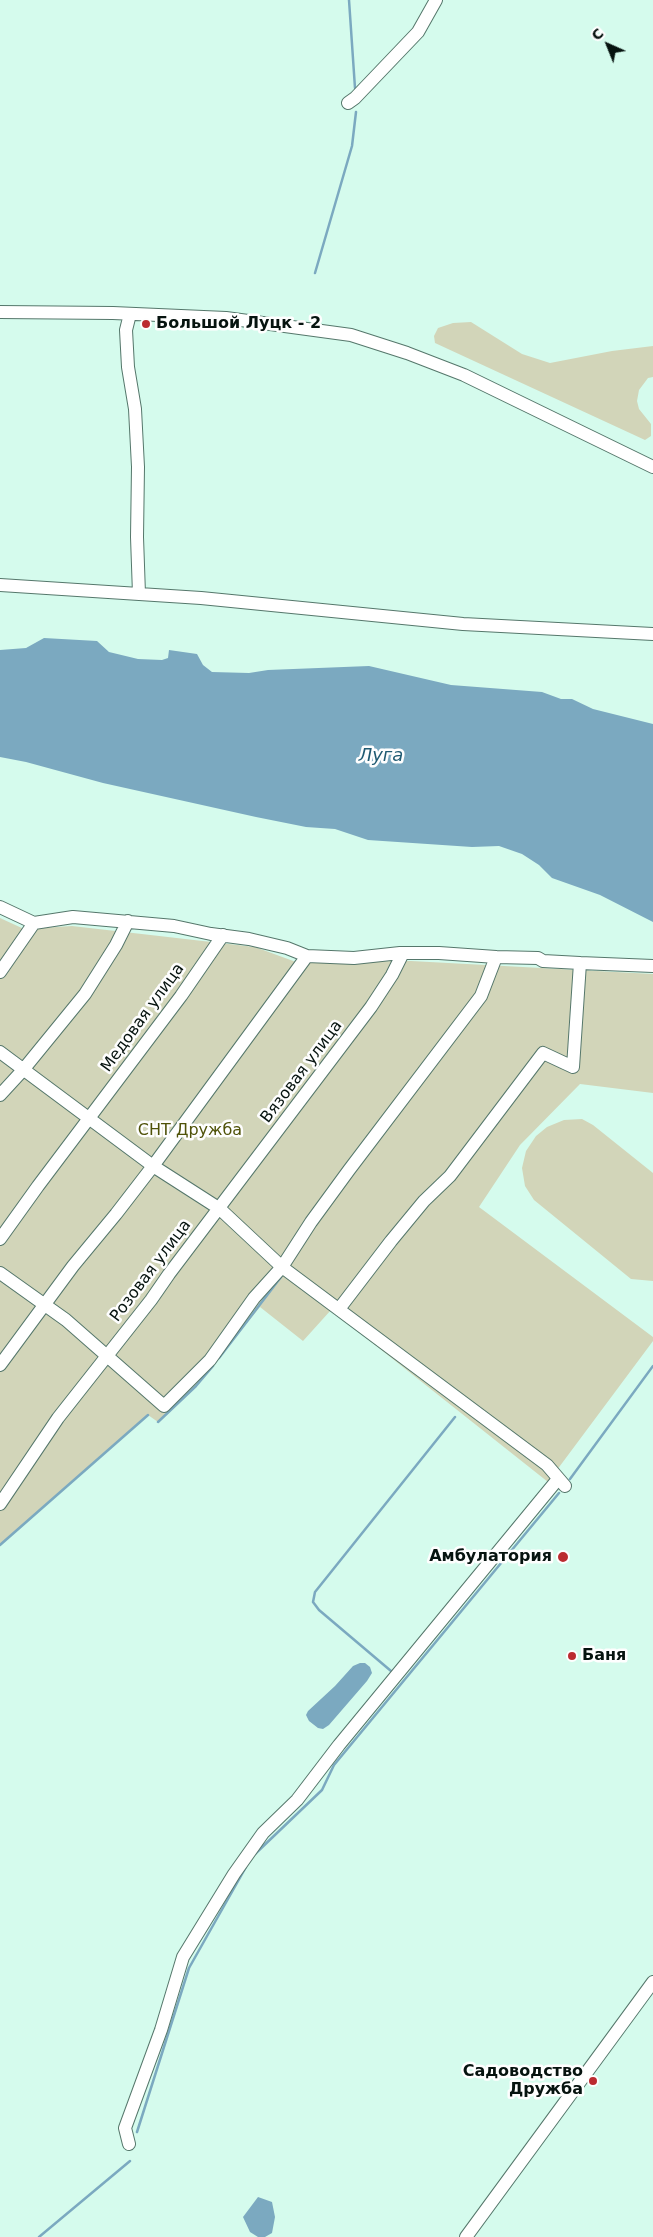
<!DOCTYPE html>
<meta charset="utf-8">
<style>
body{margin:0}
#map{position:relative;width:653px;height:2237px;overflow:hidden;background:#d5fbed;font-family:"DejaVu Sans",sans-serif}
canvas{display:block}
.north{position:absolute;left:583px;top:20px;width:50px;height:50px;-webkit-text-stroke:4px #fefefe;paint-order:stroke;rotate:316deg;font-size:14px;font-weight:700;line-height:20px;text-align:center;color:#06130f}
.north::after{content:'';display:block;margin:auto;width:18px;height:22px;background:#06130f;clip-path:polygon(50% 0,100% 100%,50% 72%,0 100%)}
</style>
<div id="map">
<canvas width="653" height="2237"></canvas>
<div class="north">С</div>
</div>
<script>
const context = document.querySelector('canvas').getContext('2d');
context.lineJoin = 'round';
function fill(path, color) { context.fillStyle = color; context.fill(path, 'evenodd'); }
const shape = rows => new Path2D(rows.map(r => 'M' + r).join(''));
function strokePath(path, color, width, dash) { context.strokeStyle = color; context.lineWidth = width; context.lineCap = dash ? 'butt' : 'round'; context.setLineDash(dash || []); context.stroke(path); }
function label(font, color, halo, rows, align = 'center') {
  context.font = font + ' "DejaVu Sans",sans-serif'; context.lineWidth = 5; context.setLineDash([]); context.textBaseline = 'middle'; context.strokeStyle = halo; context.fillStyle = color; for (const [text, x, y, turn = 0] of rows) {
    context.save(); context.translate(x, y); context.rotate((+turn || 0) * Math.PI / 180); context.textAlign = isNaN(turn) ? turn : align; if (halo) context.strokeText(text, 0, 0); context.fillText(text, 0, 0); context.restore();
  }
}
fill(shape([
 [471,322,522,354,550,363,612,351,653,346,653,377,648,378,639,390,637,401,639,409,651,424,651,436,645,440,435,343,434,336,438,328,453,323],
 [0,918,24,929,72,926,255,947,296,962,411,961,653,974,653,1093,580,1084,520,1145,479,1207,653,1337,653,1341,548,1482,331,1310,303,1341,260,1307,196,1386,158,1422,148,1415,0,1545],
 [582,1119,593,1125,653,1173,653,1281,631,1279,534,1200,525,1186,522,1168,526,1151,536,1136,547,1127,564,1120]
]), '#d2d5b9');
fill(shape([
 [44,638,97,641,109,652,138,659,162,660,168,658,169,650,197,654,203,665,212,672,249,673,268,670,369,666,451,685,542,692,561,699,572,699,593,709,653,724,653,922,600,895,552,878,539,865,522,854,499,846,472,847,368,840,335,829,306,827,256,817,103,783,26,762,0,757,0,650,26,648],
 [360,1663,365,1663,370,1667,372,1673,367,1681,329,1725,323,1729,318,1728,309,1721,306,1715,308,1711,335,1686,353,1666],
 [258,2197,272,2202,275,2217,272,2233,265,2237,258,2237,250,2232,243,2217]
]), '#7ba9c0');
strokePath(shape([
 [349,0,355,88],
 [315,273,352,146,356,112],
 [219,1358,281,1277],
 [158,1422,196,1386,213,1366],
 [570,1479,653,1366],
 [0,1545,148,1415],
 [391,1671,319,1610,313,1602,315,1592,455,1417],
 [255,1854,322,1790,334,1765,559,1493],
 [137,2132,189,1968,246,1867],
 [39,2237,130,2161]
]), '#7ba9c0', 2.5);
const minor = shape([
 [348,103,355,98,418,32,436,0],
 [0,312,113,313,226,318,351,335,407,353,464,375,653,467],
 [130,314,126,330,128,367,135,409,138,467,137,537,139,594],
 [0,585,201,598,463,624,653,634],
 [0,907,34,923,73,917,174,926,211,934,249,939,287,948,307,956],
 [580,963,653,966],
 [0,972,34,923],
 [0,1052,153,1166,220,1209,282,1267,547,1465,565,1486],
 [0,1095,23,1070,85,994,116,945,128,921],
 [0,1239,38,1186,181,996,223,935],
 [0,1273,66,1320,164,1406,210,1360,254,1298,282,1267,311,1222,349,1170,481,996,496,957,538,958,543,961,580,963,573,1067,543,1053,450,1176,424,1201,391,1241,339,1309],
 [0,1365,73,1266,116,1214,153,1166,307,956,354,958,400,953,439,953,496,957],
 [0,1504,58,1418,151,1300,169,1274,371,1007,392,975,403,953],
 [129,2144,125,2128,161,2030,183,1957,234,1874,263,1833,297,1800,339,1745,558,1479],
 [466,2237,653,1982]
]);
strokePath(minor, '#55776b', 14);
strokePath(minor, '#fff', 12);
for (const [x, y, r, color] of [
 [146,324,5,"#bb2b30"],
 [563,1557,6,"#bb2b30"],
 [572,1656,5,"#bb2b30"],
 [593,2081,5,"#bb2b30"]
]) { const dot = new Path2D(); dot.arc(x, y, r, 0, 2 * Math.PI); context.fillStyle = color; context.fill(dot); strokePath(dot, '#fefefe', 2); }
label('bold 16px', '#06130f', '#fefefe', [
 ["Большой Луцк - 2",156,324],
 ["Амбулатория",552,1557,"right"],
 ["Баня",582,1656],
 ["Садоводство",583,2072,"right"],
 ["Дружба",583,2090,"right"]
], 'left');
label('16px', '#06130f', '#fefefe', [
 ["Медовая улица",143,1018,-54],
 ["Вязовая улица",302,1072,-53],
 ["Розовая улица",151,1271,-53]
]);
label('16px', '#4f5208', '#fefefe', [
 ["СНТ Дружба",190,1131]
]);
label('italic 18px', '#1f5a72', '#fefefe', [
 ["Луга",381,756]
]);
</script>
